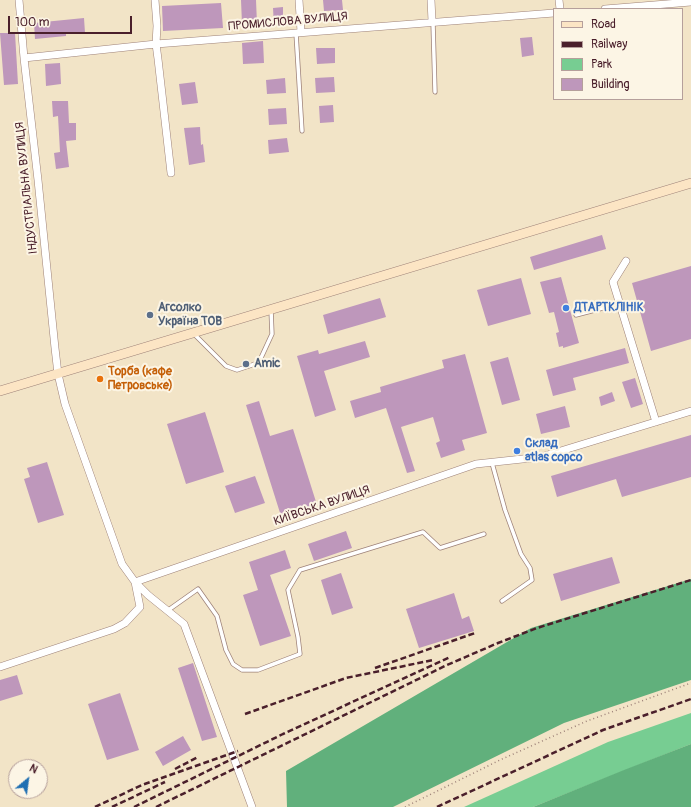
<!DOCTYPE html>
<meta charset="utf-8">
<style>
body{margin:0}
#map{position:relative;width:691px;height:807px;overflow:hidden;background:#f2e4c7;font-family:Pangolin,sans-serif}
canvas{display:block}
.legend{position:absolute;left:553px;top:8px;width:130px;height:92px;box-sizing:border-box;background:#fcf5e5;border:1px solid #b59f9b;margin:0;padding:5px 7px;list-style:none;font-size:12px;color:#4a1f2b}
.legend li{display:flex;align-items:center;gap:8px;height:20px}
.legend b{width:20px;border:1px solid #b59f9b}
.north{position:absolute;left:8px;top:759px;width:40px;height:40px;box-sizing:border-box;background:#fcf5e5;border:1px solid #b59f9b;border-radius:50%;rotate:29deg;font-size:11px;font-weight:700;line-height:16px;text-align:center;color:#4a1f2b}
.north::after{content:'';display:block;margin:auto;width:14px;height:18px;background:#1f6fb2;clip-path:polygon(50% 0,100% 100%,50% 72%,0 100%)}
.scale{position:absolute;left:8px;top:16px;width:124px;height:18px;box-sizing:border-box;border:2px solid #4a1f2b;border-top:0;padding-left:5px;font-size:12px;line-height:14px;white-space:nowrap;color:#4a1f2b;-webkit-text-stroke:3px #fcf5e5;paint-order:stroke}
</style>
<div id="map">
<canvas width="691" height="807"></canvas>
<ul class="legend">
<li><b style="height:5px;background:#fce5c4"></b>Road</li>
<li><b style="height:5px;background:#4a1f2b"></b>Railway</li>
<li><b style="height:11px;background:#77cd92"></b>Park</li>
<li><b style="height:11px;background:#be97bb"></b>Building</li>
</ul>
<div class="north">N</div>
<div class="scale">100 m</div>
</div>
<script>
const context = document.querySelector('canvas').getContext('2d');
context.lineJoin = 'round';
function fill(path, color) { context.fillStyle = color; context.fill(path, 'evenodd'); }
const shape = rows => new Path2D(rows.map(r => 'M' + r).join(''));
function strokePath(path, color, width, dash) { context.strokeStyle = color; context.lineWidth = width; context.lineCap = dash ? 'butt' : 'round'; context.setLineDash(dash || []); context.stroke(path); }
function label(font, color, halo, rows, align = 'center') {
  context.font = font + ' Pangolin,sans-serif'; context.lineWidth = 4; context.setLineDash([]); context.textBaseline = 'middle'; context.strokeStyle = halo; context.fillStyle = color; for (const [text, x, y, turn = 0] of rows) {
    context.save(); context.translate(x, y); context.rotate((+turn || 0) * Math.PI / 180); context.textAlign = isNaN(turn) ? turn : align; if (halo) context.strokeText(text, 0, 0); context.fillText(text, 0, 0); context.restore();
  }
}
fill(shape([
 [691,713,691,744,533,807,464,807,608,742]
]), '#77cd92');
fill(shape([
 [691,579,691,680,564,723,393,807,287,807,286,771,531,628],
 [691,744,691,807,533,807,624,770]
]), '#61b07c');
fill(shape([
 [241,0,256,0,257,24,242,24],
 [323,0,342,0,343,10,324,11],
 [221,3,223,28,163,31,162,6],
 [283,7,283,16,288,16,289,26,274,26,273,8],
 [84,18,85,33,66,34,66,36,35,39,34,23],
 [0,33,15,33,18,84,4,85],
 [532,37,534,55,522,57,520,38],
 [263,41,264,63,243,64,242,43],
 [316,48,335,48,335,63,317,64],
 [60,63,61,84,46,86,45,64],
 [334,77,335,92,316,93,315,78],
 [285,78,286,93,267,94,266,80],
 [195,82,198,103,182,105,179,84],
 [52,101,68,101,69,123,76,123,76,140,66,141,69,167,56,169,54,153,60,152,58,116,53,117],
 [333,105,334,122,320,123,319,106],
 [286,108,287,124,269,125,268,109],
 [200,127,201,145,203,144,205,162,189,165,184,128],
 [287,138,289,152,269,154,268,140],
 [602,235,606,249,534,270,530,257],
 [691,266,691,339,651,351,632,283],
 [561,277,579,343,563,348,563,346,559,347,556,333,559,332,554,312,549,313,540,282],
 [521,278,531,314,488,326,477,290],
 [380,298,386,317,328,334,323,315],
 [365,341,370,357,324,371,336,410,315,417,297,356,318,350,319,354],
 [625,348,629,363,573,378,576,390,553,396,546,370],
 [465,354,487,433,462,440,465,450,441,458,436,443,440,441,433,417,401,427,415,471,407,473,386,408,355,418,350,401,381,392,380,387,444,368,442,360],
 [508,357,520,400,502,405,490,362],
 [635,378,643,404,631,408,622,382],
 [612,392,615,401,601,406,599,397],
 [259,401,270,436,293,429,317,505,281,516,246,405],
 [565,406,570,427,541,434,536,414],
 [205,412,224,472,186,484,167,424],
 [691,435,691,477,622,497,616,479,557,497,551,476],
 [47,462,64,515,38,523,24,479,30,477,27,468],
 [255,476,265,503,235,513,225,486],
 [346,531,352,548,314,561,308,544],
 [285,550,291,568,270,575,291,636,260,646,243,595,258,590,249,562],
 [612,557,620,583,561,601,553,574],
 [341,573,353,608,332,615,321,580],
 [454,593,462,619,469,616,474,631,419,648,406,609],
 [193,663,217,737,202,741,178,668],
 [17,675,23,694,0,701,0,680],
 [120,693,139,750,107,760,88,704],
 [183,736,191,750,163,766,155,752]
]), '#be97bb');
const service = shape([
 [433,23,435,92],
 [296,33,302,131],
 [576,315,618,304],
 [194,334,226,366,237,370,255,364,260,360,272,334,271,310],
 [492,463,505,510,521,554,530,568,532,580,502,601],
 [167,611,198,589,217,616,226,650,233,664,242,670,258,670,300,654,298,637,288,590,300,570,423,532,440,548,484,534]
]);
const minor = shape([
 [19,0,24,58,38,180,55,348,58,374,65,404,122,564,135,582,148,595,184,624,252,807],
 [155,0,157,26,156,44,158,59,171,173],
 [299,0,301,32],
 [431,0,432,21],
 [559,0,560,9],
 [605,9,691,2],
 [24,58,156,44,554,13],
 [626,261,613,282,656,422],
 [135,582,476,464,541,457,691,411],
 [0,667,114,629,125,623,140,607,135,582]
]);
const secondary = shape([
 [0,391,691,183]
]);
strokePath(service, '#9e8279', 5);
strokePath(minor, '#9e8279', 8);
strokePath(secondary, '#9e8279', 10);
strokePath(shape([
 [405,807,500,760,587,721,691,683]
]), '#9e8279', 1.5, [1, 3]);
strokePath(service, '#fff', 3.5);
strokePath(minor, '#fff', 7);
strokePath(secondary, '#fce5c4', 9);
strokePath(shape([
 [375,668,475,633],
 [245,714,346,678,433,660],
 [175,769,198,757],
 [95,807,142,785,238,751],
 [112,807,165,782],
 [134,807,283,734,450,657],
 [156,807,447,665,498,643,537,628,691,580],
 [437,807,603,730,691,699]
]), '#4a1f2b', 2.5, [6, 3]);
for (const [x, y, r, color] of [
 [566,308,4,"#3f7fe0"],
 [150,315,4,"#5c6f8a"],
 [246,364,4,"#5c6f8a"],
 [100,379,4,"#e8710a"],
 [517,451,4,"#3f7fe0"]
]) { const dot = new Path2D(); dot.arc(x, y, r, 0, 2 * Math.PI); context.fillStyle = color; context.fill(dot); strokePath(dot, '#fcf5e5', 1.5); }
label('12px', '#4a1f2b', '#fcf5e5', [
 ["ПРОМИСЛОВА ВУЛИЦЯ",288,22,-5],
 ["ІНДУСТРІАЛЬНА ВУЛИЦЯ",27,188,-96],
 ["КИЇВСЬКА ВУЛИЦЯ",322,506,-19]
]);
label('bold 12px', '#4e5e75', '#fcf5e5', [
 ["Агсолко",158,308],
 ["Україна ТОВ",158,322],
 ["Amic",254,364]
], 'left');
label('bold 12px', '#366cbe', '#fcf5e5', [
 ["ДТАРТКЛІНІК",574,308],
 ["Склад",525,444],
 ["atlas copco",525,458]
], 'left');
label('bold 12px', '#c56008', '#fcf5e5', [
 ["Торба (кафе",108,372],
 ["Петровське)",108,386]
], 'left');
</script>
